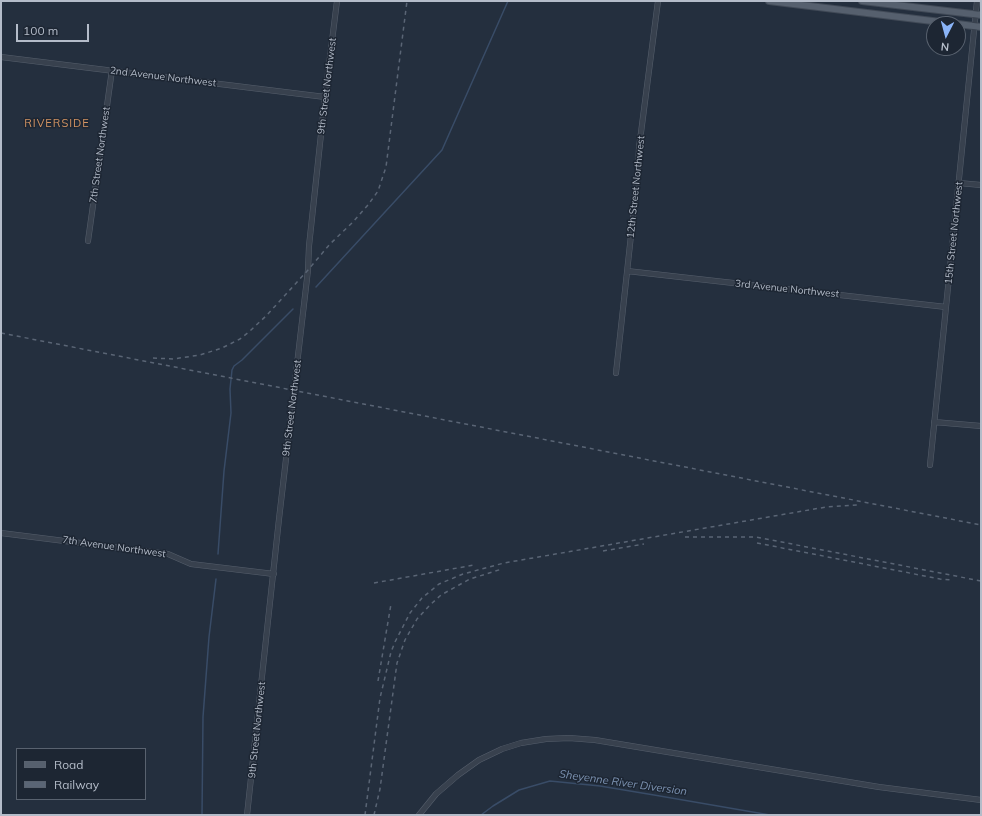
<!DOCTYPE html>
<style>
body{margin:0}
#map{position:relative;width:982px;height:816px;overflow:hidden;background:#242f3e;font-family:Mulish,sans-serif}
canvas{display:block}
.frame{position:absolute;inset:0;border:2px solid #b4bcc9;pointer-events:none}
.legend{position:absolute;left:16px;top:748px;width:130px;height:52px;box-sizing:border-box;background:#1d2633;border:1px solid #59626f;margin:0;padding:5px 7px;list-style:none;font-size:12px;color:#b4bcc9}
.legend li{display:flex;align-items:center;gap:8px;height:20px}
.legend b{width:20px;border:1px solid #59626f}
.north{position:absolute;left:926px;top:16px;width:40px;height:40px;box-sizing:border-box;background:#1d2633;border:1px solid #59626f;border-radius:50%;rotate:186deg;font-size:11px;font-weight:700;line-height:16px;text-align:center;color:#b4bcc9}
.north::after{content:'';display:block;margin:auto;width:14px;height:18px;background:#8ab4f8;clip-path:polygon(50% 0,100% 100%,50% 72%,0 100%)}
.scale{position:absolute;left:16px;top:24px;width:73px;height:18px;box-sizing:border-box;border:2px solid #b4bcc9;border-top:0;padding-left:5px;font-size:12px;line-height:14px;white-space:nowrap;color:#b4bcc9;-webkit-text-stroke:3px #1d2633;paint-order:stroke}
</style>
<div id="map">
<canvas width="982" height="816"></canvas>
<div class="frame"></div>
<ul class="legend">
<li><b style="height:5px;background:#56606e"></b>Road</li>
<li><b style="height:5px;background:#5a6575"></b>Railway</li>
</ul>
<div class="north">N</div>
<div class="scale">100 m</div>
</div>
<script>
const context = document.querySelector('canvas').getContext('2d');
context.lineJoin = 'round';
const shape = rows => new Path2D(rows.map(r => 'M' + r).join(''));
function strokePath(path, color, width, dash) { context.strokeStyle = color; context.lineWidth = width; context.lineCap = dash ? 'butt' : 'round'; context.setLineDash(dash || []); context.stroke(path); }
function label(font, color, halo, rows, align = 'center') {
  context.font = font + ' Mulish,sans-serif'; context.lineWidth = 3; context.setLineDash([]); context.textBaseline = 'middle'; context.strokeStyle = halo; context.fillStyle = color; for (const [text, x, y, turn = 0] of rows) {
    context.save(); context.translate(x, y); context.rotate((+turn || 0) * Math.PI / 180); context.textAlign = isNaN(turn) ? turn : align; if (halo) context.strokeText(text, 0, 0); context.fillText(text, 0, 0); context.restore();
  }
}
strokePath(shape([
 [316,287,442,150,508,1],
 [218,554,224,471,231,413,230,389,232,370,234,366,242,360,293,309],
 [202,815,203,717,209,637,216,579],
 [481,815,493,806,519,790,550,781,600,786,654,795,770,815]
]), '#394c67', 1.5);
const minor = shape([
 [1,57,325,97],
 [959,183,981,185],
 [88,241,112,70],
 [627,271,946,307],
 [616,373,638,171,639,148,658,1],
 [934,422,981,426],
 [930,465,977,1],
 [1,533,168,554,191,564,274,574],
 [247,815,279,519,308,270,309,246,325,97,337,1],
 [419,815,436,794,458,775,479,760,502,749,521,743,546,739,569,738,595,740,879,787,981,800]
]);
const major = shape([
 [769,1,957,24],
 [862,1,981,15],
 [958,24,981,27]
]);
strokePath(minor, '#565f6c', 6);
strokePath(major, '#414a57', 8);
strokePath(minor, '#38414e', 5);
strokePath(major, '#56606e', 6);
strokePath(shape([
 [1,333,981,525],
 [153,358,173,359,200,355,222,348,240,339,250,331,267,315,308,270,330,244,353,222,368,205,378,191,386,167,407,1],
 [685,537,756,537,981,581],
 [757,543,940,579,951,580],
 [603,551,644,544],
 [374,583,474,565],
 [378,681,391,604],
 [365,815,380,698,391,652,395,642,410,613,422,598,439,584,463,574,504,563,826,507,858,505],
 [374,815,380,789,397,663,405,640,417,619,430,605,441,595,459,585,470,579,502,569]
]), '#5a6575', 1.5, [4, 4]);
label('10px', '#b4bcc9', '#1d2633', [
 ["2nd Avenue Northwest",163,77,7],
 ["9th Street Northwest",327,86,-83],
 ["7th Street Northwest",100,155,-82],
 ["12th Street Northwest",636,187,-84],
 ["15th Street Northwest",954,233,-84],
 ["3rd Avenue Northwest",787,289,6],
 ["9th Street Northwest",292,408,-83],
 ["7th Avenue Northwest",114,547,8],
 ["9th Street Northwest",257,730,-84]
]);
context.letterSpacing = '1px';
label('11px', '#d59563', '#1d2633', [
 ["RIVERSIDE",57,124]
]);
context.letterSpacing = '0px';
label('italic 11px', '#7c92b1', '#1d2633', [
 ["Sheyenne River Diversion",623,783,8]
]);
</script>
